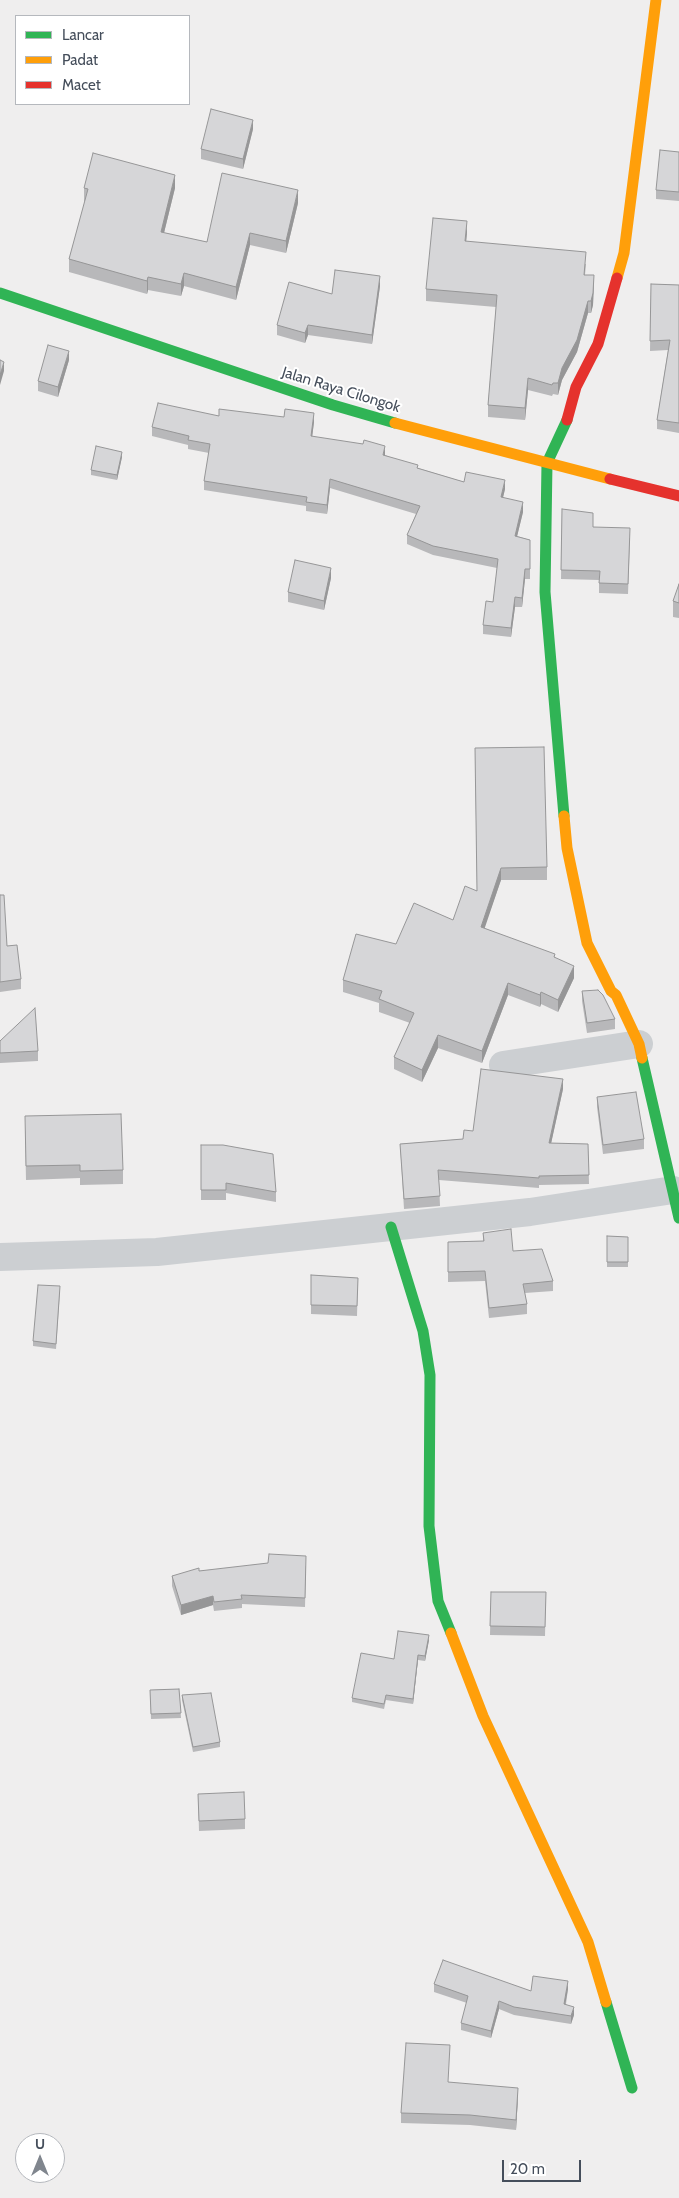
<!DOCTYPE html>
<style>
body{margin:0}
#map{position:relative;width:679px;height:2198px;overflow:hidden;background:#efeeee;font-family:Cabin,sans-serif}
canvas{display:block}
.legend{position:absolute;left:15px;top:15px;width:175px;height:90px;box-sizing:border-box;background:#fff;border:1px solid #b5b8bd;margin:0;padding:6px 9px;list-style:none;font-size:15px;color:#454e5b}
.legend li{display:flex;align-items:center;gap:10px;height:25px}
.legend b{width:25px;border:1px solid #b5b8bd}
.north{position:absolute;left:15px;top:2133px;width:50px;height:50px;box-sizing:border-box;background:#fff;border:1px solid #b5b8bd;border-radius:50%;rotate:0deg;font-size:14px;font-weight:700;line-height:20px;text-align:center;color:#454e5b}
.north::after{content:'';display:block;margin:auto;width:18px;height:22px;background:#80868e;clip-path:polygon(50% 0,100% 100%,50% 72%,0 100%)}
.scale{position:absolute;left:502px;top:2160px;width:79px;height:22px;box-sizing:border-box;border:2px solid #454e5b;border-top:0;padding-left:6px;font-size:15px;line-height:18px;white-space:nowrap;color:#454e5b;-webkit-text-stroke:4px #fff;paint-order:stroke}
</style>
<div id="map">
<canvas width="679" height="2198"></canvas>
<ul class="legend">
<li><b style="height:6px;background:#30b455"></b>Lancar</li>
<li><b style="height:6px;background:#ff9f0a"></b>Padat</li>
<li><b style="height:6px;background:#e5322d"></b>Macet</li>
</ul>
<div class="north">U</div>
<div class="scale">20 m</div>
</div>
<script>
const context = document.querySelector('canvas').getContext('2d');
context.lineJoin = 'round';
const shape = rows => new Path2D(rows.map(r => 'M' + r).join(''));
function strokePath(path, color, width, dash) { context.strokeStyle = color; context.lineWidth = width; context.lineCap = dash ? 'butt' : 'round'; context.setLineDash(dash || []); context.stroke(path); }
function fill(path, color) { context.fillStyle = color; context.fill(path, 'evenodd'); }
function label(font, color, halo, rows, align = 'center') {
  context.font = font + ' Cabin,sans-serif'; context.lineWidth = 4; context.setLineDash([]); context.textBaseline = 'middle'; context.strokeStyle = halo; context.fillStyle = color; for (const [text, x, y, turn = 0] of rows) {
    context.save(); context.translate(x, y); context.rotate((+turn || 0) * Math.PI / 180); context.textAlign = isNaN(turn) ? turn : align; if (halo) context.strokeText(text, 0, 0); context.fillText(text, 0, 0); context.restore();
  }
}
strokePath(shape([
 [503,1065,639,1044],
 [0,1257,157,1252,530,1212,673,1190]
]), '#cccfd2', 28);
strokePath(shape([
 [0,293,333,405,395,423],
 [564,816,545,592,547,463,567,420],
 [642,1058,679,1218],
 [391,1227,423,1331,430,1375,429,1526,438,1601,451,1633],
 [606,2002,632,2088]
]), '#30b455', 11);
strokePath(shape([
 [617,278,624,253,656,0],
 [395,423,610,479],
 [564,816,567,848,587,943,611,991,616,995,639,1044,642,1058],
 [451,1633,483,1716,588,1942,606,2002]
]), '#ff9f0a', 11);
strokePath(shape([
 [567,420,576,387,598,344,617,278],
 [610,479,679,496]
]), '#e5322d', 11);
fill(shape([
 [253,129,243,169,201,159,201,149],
 [679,152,679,201,656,199,656,190],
 [84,188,175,188,164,233,207,242,298,203,286,253,250,245,236,300,184,286,181,296,148,290,147,294,69,272,69,259,85,201,84,201],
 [467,233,466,241,586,264,585,275,594,287,593,305,591,313,588,313,577,352,562,380,558,395,553,394,552,396,528,390,525,420,488,417,488,405,496,307,426,301,426,289],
 [651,284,679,285,679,433,657,429,657,420,668,350,650,351],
 [380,286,372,344,308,335,305,343,277,335,277,325,332,294],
 [69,360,58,397,38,391,38,381],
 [219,416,314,422,312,437,385,455,418,468,464,482,505,489,503,497,523,512,517,536,530,540,530,579,525,579,522,607,515,607,511,637,483,634,483,625,493,602,497,568,433,555,407,544,407,535,416,514,330,488,327,514,306,511,306,506,204,490,204,481,209,453,188,449,188,445,152,436,152,427],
 [122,457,117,480,91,475,91,470],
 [562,509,593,527,630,538,628,594,599,593,599,580,561,579],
 [331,578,324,610,288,602,288,592],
 [679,584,679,618,673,617,673,601],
 [475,748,547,867,547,880,501,880,484,928,555,957,574,978,558,1012,541,1004,540,1007,508,995,482,1063,438,1048,422,1082,394,1069,394,1057,410,1023,379,1012,379,1003,343,992,343,980,396,944,453,920,477,890],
 [0,895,7,946,21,979,21,989,0,992],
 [582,991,615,1019,615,1029,587,1033,582,1001],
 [0,1041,38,1051,38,1061,0,1063],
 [563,1089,551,1143,588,1144,589,1184,539,1185,539,1188,439,1180,440,1206,404,1209,400,1144,463,1139,473,1131],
 [597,1097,644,1139,644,1149,603,1154,597,1107],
 [25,1130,123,1170,123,1184,80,1185,80,1178,26,1180],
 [201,1145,276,1192,276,1202,226,1193,226,1200,201,1200],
 [483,1233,513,1251,553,1281,553,1291,525,1293,527,1304,527,1314,489,1318,485,1281,448,1282,448,1242,483,1241],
 [607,1236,628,1237,628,1267,607,1267],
 [311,1275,358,1278,357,1316,311,1314],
 [60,1291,56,1349,33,1346,33,1341],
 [306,1566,305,1607,242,1604,242,1608,214,1611,213,1605,181,1615,172,1586,172,1576,199,1571],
 [491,1592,546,1592,545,1636,490,1635],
 [429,1640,425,1661,418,1660,413,1704,386,1700,384,1709,352,1702,352,1698,394,1659],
 [179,1689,181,1718,151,1719,150,1690],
 [182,1695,220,1742,220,1747,193,1752,182,1700],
 [198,1794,245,1819,245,1829,199,1831],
 [434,1984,531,1991,568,1989,566,2004,574,2015,571,2024,514,2015,499,2009,491,2038,461,2030,461,2023,467,2003,434,1992],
 [449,2082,518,2097,516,2130,470,2125,401,2123,401,2113]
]), '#b8b8ba');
fill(shape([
 [253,120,253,129,243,169,243,159],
 [175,175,175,188,161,245,161,232],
 [298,190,298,203,286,253,286,241],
 [467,221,467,233,465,253,465,241],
 [250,233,250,245,236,300,236,287],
 [184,273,184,286,181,296,181,284],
 [594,275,593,305,591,313,591,301],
 [380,276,380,286,372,344,372,335],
 [148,277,148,290,147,294,147,281],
 [588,301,588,313,577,352,562,380,558,395,558,383,562,368],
 [308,325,308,335,305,343,305,333],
 [69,351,69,360,58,397,58,387],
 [4,362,4,371,0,385,0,375],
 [528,378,528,390,525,420,525,408],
 [314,413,314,422,311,446,311,436],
 [385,446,385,456,383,455],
 [122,452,122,457,117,480,117,475],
 [330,479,330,488,327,514,327,505],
 [505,480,505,489,501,506,501,497],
 [523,502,523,512,515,545,515,536],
 [331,568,331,578,324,610,324,601],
 [525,569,525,579,522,607,522,598],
 [515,597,515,607,511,637,511,628],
 [501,868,501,880,481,939,481,927],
 [574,966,574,978,558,1012,558,1000],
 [508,983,508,995,482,1063,482,1051],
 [541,992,541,1004,540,1007,540,995],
 [438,1035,438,1048,422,1082,422,1070],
 [563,1079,563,1089,549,1153,549,1143],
 [213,1596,213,1605,181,1615,181,1605],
 [429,1635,429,1640,425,1661,425,1656],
 [418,1655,418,1660,413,1704,413,1699],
 [568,1981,568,1989,564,2011,564,2004],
 [499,2001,499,2009,491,2038,491,2031],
 [574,2007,574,2015,571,2024,571,2016],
 [518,2088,518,2097,516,2130,516,2120]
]), '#969697');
const building = shape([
 [211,109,253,120,243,159,201,149,211,109],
 [660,150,679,152,679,192,656,190,660,150],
 [93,153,175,175,161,232,207,242,222,173,298,190,286,241,250,233,236,287,184,273,181,284,148,277,147,281,69,259,88,189,84,188,93,153],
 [433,218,467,221,465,241,586,252,584,275,594,275,593,293,591,301,588,301,577,340,562,368,558,383,553,383,552,385,528,378,525,408,488,405,497,295,426,289,433,218],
 [335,270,380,276,372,335,308,325,305,333,277,325,289,282,332,294,335,270],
 [651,284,679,285,679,423,657,420,670,340,650,341,651,284],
 [48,345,69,351,58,387,38,381,48,345],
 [0,360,4,362,0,375,0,360],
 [158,403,219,416,219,409,284,417,285,409,314,413,311,436,363,444,364,440,385,446,383,455,418,465,417,468,464,482,466,472,505,480,501,497,523,502,515,536,530,540,530,569,525,569,522,598,515,597,511,628,483,625,486,601,493,602,498,559,433,546,407,535,420,506,330,479,327,505,306,502,307,497,204,481,210,444,188,440,189,436,152,427,158,403],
 [96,446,122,452,117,475,91,470,96,446],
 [562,509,593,513,593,527,630,528,628,584,599,583,600,571,561,570,562,509],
 [295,560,331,568,324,601,288,592,295,560],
 [679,584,679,603,673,601,679,584],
 [544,747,547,867,501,868,481,927,555,954,554,957,574,966,558,1000,541,992,540,995,508,983,482,1051,438,1035,422,1070,394,1057,414,1013,379,999,382,991,343,980,356,934,396,944,414,903,453,920,465,886,477,891,475,748,544,747],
 [0,895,4,895,7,946,17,945,21,979,0,982,0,895],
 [598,990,603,995,615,1019,587,1023,582,991,598,990],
 [35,1008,38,1051,0,1053,0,1041,35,1008],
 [481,1069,563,1079,549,1143,588,1144,589,1175,539,1176,539,1178,438,1170,440,1196,404,1199,400,1144,463,1139,464,1130,473,1131,481,1069],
 [636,1092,644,1139,603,1145,597,1097,636,1092],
 [121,1114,123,1170,80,1171,80,1165,26,1166,25,1116,121,1114],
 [201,1145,223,1145,273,1154,276,1192,226,1183,226,1190,201,1190,201,1145],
 [511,1229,513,1251,542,1249,553,1281,523,1284,527,1304,489,1308,485,1271,448,1272,448,1242,484,1241,483,1233,511,1229],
 [607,1236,628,1237,628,1262,607,1262,607,1236],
 [311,1275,358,1278,357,1306,311,1305,311,1275],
 [38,1285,60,1286,56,1344,33,1341,38,1285],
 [269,1554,306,1556,305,1598,241,1595,242,1599,214,1602,213,1596,181,1605,172,1576,199,1568,199,1571,268,1563,269,1554],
 [491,1592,546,1592,545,1627,490,1626,491,1592],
 [398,1631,429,1635,425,1656,418,1655,413,1699,386,1695,384,1704,352,1698,361,1653,394,1659,398,1631],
 [179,1689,181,1713,151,1714,150,1690,179,1689],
 [211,1693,220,1742,193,1747,182,1695,211,1693],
 [244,1792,245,1819,199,1821,198,1794,244,1792],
 [443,1960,531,1991,533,1976,568,1981,564,2004,574,2007,571,2016,514,2007,499,2001,491,2031,461,2023,468,1996,434,1984,443,1960],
 [406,2043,450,2045,448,2082,518,2088,516,2120,470,2115,401,2113,406,2043]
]);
fill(building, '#d6d6d8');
strokePath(building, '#969697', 1);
label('15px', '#454e5b', '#fff', [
 ["Jalan Raya Cilongok",341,390,17]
]);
</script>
